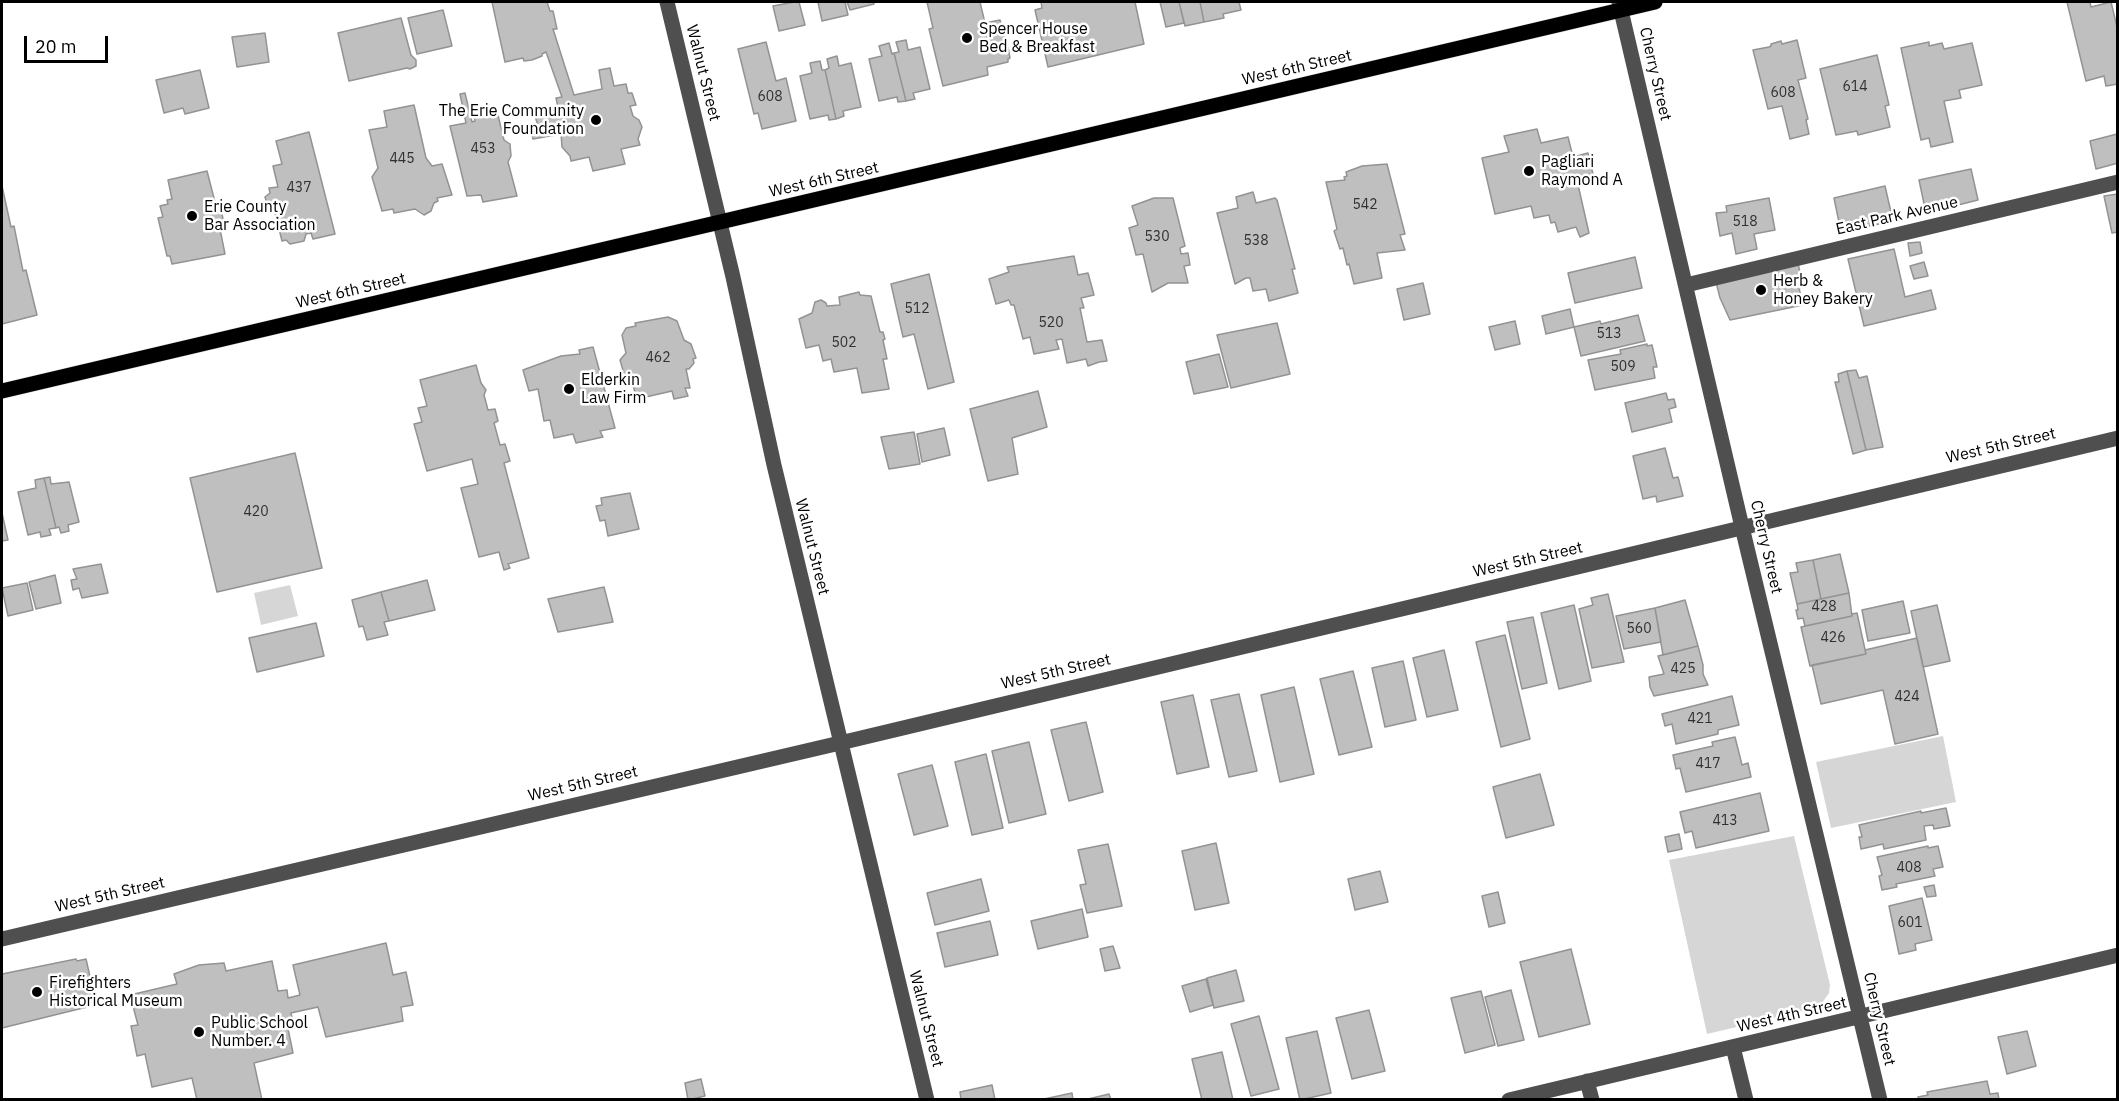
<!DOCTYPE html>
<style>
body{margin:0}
#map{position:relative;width:2119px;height:1101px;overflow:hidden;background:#fff;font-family:"IBM Plex Sans",sans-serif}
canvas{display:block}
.frame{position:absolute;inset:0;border:3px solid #000;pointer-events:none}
.scale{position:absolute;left:24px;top:36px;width:84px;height:27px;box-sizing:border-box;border:3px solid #000;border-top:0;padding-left:8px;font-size:18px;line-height:21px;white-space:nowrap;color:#000;-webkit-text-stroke:4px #fff;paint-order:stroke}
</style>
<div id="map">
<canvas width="2119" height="1101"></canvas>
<div class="frame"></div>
<div class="scale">20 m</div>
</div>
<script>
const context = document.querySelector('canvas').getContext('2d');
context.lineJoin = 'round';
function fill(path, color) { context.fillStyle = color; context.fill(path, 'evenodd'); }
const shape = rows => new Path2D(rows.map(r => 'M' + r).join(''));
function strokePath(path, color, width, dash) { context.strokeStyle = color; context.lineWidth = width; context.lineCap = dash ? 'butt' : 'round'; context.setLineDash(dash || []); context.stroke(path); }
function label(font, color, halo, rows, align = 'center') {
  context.font = font + ' "IBM Plex Sans",sans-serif'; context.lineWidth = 5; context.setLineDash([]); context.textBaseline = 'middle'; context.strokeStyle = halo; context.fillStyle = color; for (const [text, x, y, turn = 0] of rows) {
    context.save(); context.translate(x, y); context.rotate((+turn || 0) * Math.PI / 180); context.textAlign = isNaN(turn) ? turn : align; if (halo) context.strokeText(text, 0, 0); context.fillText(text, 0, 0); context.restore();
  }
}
fill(shape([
 [290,585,298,616,261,625,254,593],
 [1943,736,1956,802,1831,828,1816,762],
 [1794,836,1830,985,1829,993,1822,1003,1808,1010,1707,1034,1669,860]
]), '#d6d6d6');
const building = shape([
 [492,2,547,2,550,11,553,11,557,29,553,29,574,95,602,89,599,70,610,68,614,86,626,84,628,93,632,93,636,105,630,106,633,116,639,120,642,127,638,139,640,145,621,149,625,164,593,171,589,157,571,161,570,156,562,147,561,134,533,139,531,132,539,130,534,112,558,107,556,98,562,97,546,52,542,54,542,56,532,60,524,61,523,58,505,62,492,2],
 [794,2,799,2,805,25,779,31,773,6,794,2],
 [818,2,845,2,848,15,822,21,818,2],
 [847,2,874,2,874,4,850,10,847,2],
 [927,2,980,2,985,23,1000,20,1006,47,1008,47,1010,58,1008,59,1008,62,987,67,988,75,943,86,929,29,933,28,927,2],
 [1041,2,1135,2,1144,44,1048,67,1035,10,1042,8,1041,2],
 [1160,2,1179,2,1184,23,1166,27,1160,2],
 [1179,2,1200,2,1204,22,1185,26,1179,2],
 [1200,2,1239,2,1241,10,1223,14,1224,18,1204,22,1200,2],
 [2067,2,2090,2,2091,7,2111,2,2118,31,2118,84,2106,86,2104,76,2086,81,2067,2],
 [443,10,452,46,417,54,408,18,443,10],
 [401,18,411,55,416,60,416,66,410,69,407,68,349,81,338,33,401,18],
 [265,33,269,62,237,67,232,37,265,33],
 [906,40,908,50,920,47,930,89,913,93,915,99,906,101,894,53,899,52,896,42,906,40],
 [1797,40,1806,78,1798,80,1808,119,1806,120,1809,134,1790,139,1782,106,1768,109,1753,50,1769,47,1771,46,1771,44,1781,41,1782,44,1797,40],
 [766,42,776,81,786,78,796,121,762,129,758,113,754,114,738,49,766,42],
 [1929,42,1929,46,1942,43,1944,49,1972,43,1982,85,1959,90,1961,98,1944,101,1953,142,1931,147,1929,138,1921,140,1901,48,1929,42],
 [889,43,892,54,894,53,906,101,898,102,897,97,879,101,869,59,882,56,879,46,889,43],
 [1877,55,1889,105,1885,106,1890,127,1858,135,1857,131,1836,135,1820,69,1877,55],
 [837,56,839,66,851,63,861,107,843,111,844,116,836,119,825,70,829,68,827,59,837,56],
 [820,61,822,70,825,70,836,119,829,120,828,115,810,119,800,76,812,73,810,63,820,61],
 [200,70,209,108,185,114,183,108,164,113,156,80,200,70],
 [465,93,472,122,475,121,474,116,497,111,504,140,510,144,511,156,508,162,517,196,483,202,481,195,467,196,450,126,466,123,460,94,465,93],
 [414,105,426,158,432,166,442,164,452,195,437,198,438,201,434,203,431,211,424,215,415,209,394,213,393,209,382,211,372,177,378,168,369,130,387,127,384,111,414,105],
 [1537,129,1541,143,1568,137,1573,157,1588,153,1593,174,1576,176,1589,233,1580,237,1576,227,1558,232,1555,222,1551,223,1549,215,1534,218,1531,206,1495,214,1482,158,1509,152,1504,136,1537,129],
 [309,132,335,234,313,239,311,233,306,234,304,241,290,244,286,240,282,241,275,213,269,211,265,197,270,193,269,188,278,187,273,166,282,164,276,141,309,132],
 [2117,134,2118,163,2096,169,2090,141,2117,134],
 [1387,164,1405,234,1400,235,1405,250,1377,253,1382,278,1354,284,1349,264,1347,265,1343,248,1340,249,1334,231,1337,229,1326,182,1345,180,1344,177,1347,176,1346,172,1362,166,1387,164],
 [1971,169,1978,200,1926,213,1919,180,1971,169],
 [207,171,216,206,220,205,225,228,220,229,225,254,172,264,170,256,167,256,158,218,163,217,160,206,168,204,167,200,172,199,168,180,207,171],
 [2,186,11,227,14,226,23,271,26,270,37,315,2,324,2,186],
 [1885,186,1893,221,1841,232,1834,198,1885,186],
 [1253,192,1256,203,1275,198,1277,200,1295,269,1292,269,1298,293,1269,301,1266,289,1253,291,1250,278,1246,278,1235,284,1217,213,1238,208,1236,197,1253,192],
 [2118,194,2118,232,2112,233,2104,196,2118,194],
 [1154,198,1173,198,1185,246,1180,248,1181,254,1188,253,1190,265,1184,266,1188,283,1168,283,1152,292,1143,254,1136,255,1129,228,1138,225,1132,206,1154,198],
 [1769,198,1775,230,1754,234,1757,249,1736,254,1732,233,1720,236,1716,213,1727,212,1726,206,1769,198],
 [1920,242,1922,253,1910,256,1908,243,1920,242],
 [1894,249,1905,297,1931,290,1936,309,1864,326,1848,259,1894,249],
 [1074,256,1078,275,1088,273,1094,295,1081,298,1084,308,1080,308,1087,342,1102,340,1107,361,1099,362,1088,366,1086,359,1067,363,1062,339,1056,340,1059,349,1034,354,1030,337,1023,339,1014,305,1011,305,1009,300,996,304,989,279,1009,272,1007,267,1074,256],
 [1635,257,1642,288,1575,303,1568,273,1635,257],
 [1924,262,1928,276,1914,279,1910,266,1924,262],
 [1798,263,1803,287,1799,288,1803,305,1730,320,1720,298,1716,282,1798,263],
 [929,274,954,382,928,389,914,334,903,337,891,284,929,274],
 [1423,283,1430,314,1404,320,1397,289,1423,283],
 [859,292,860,295,871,296,880,332,883,332,885,339,883,340,887,359,883,359,889,389,862,393,857,368,834,372,831,359,823,361,819,345,806,348,799,319,812,313,815,302,821,300,826,303,827,306,840,305,839,297,859,292],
 [1570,309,1574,327,1546,334,1542,316,1570,309],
 [1638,315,1645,341,1581,356,1574,327,1600,321,1601,324,1638,315],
 [668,317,677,321,684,340,691,344,696,358,693,359,694,363,689,369,686,369,690,388,685,388,688,396,674,399,672,391,637,399,631,379,624,374,620,360,626,353,622,335,626,328,636,326,635,323,668,317],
 [1515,321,1520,344,1495,350,1489,327,1515,321],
 [1277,323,1290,374,1231,388,1217,335,1277,323],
 [1647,344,1647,346,1652,345,1657,367,1653,367,1655,378,1595,390,1588,360,1621,354,1620,350,1647,344],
 [593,347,615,428,600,431,603,437,576,443,573,434,554,438,550,420,544,421,538,389,529,391,523,370,561,356,580,354,579,350,593,347],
 [1219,354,1228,387,1194,394,1186,362,1219,354],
 [476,365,481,383,486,390,484,395,488,410,495,409,498,421,494,423,500,445,505,444,510,461,504,463,529,558,508,564,510,568,504,570,499,552,479,557,461,488,478,484,472,459,427,471,414,424,422,422,418,408,427,406,420,380,476,365],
 [1856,370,1859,378,1867,376,1883,447,1866,450,1847,371,1856,370],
 [1847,371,1866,450,1853,454,1835,382,1839,382,1838,374,1847,371],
 [1038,391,1047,427,1012,438,1018,474,988,481,970,409,1038,391],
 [1666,393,1668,400,1674,399,1676,407,1669,409,1672,422,1632,432,1625,403,1666,393],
 [944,428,950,455,922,462,917,434,944,428],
 [914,432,920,464,889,469,881,437,914,432],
 [1665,448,1673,478,1678,477,1683,496,1657,502,1656,496,1643,499,1633,456,1665,448],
 [295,453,322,568,217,592,190,478,295,453],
 [50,477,51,484,69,482,79,522,68,525,69,531,61,533,59,527,56,528,44,478,50,477],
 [44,478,56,528,49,529,51,535,41,537,40,532,28,535,18,492,36,488,35,480,44,478],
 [630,493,639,529,608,536,605,520,600,521,596,506,602,505,601,498,630,493],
 [2,513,8,540,2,541,2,513],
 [1840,554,1849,593,1821,599,1813,560,1840,554],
 [1813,560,1821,599,1797,604,1790,573,1798,572,1796,563,1813,560],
 [101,564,108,593,82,598,79,588,73,590,71,580,77,579,73,569,101,564],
 [55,575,61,603,36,609,29,582,55,575],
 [427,580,435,610,389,621,381,592,427,580],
 [27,583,33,610,8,616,2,588,27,583],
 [604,587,613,622,558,632,548,599,604,587],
 [381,592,389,621,384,622,388,635,367,640,363,626,359,627,352,600,381,592],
 [1849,593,1852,616,1805,626,1803,618,1798,619,1796,610,1798,610,1797,604,1849,593],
 [1608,594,1624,662,1592,668,1579,609,1593,605,1591,598,1608,594],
 [1685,600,1698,646,1663,655,1655,608,1685,600],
 [1903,601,1910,633,1868,641,1862,610,1903,601],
 [1574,605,1591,681,1559,689,1541,613,1574,605],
 [1937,605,1950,661,1923,667,1911,611,1937,605],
 [1655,608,1661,642,1624,649,1616,616,1655,608],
 [1857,613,1866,654,1810,666,1801,627,1852,616,1852,614,1857,613],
 [1533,617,1547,683,1522,689,1507,622,1533,617],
 [316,623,324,656,257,672,249,638,316,623],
 [1505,635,1530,739,1501,747,1476,642,1505,635],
 [1917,638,1938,734,1895,744,1883,690,1821,704,1812,665,1866,654,1865,650,1917,638],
 [1698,646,1703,665,1703,674,1708,685,1654,696,1650,687,1649,677,1664,674,1658,656,1698,646],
 [1444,650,1458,710,1427,717,1413,658,1444,650],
 [1403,661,1416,720,1385,727,1372,668,1403,661],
 [1353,671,1372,747,1339,755,1320,679,1353,671],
 [1294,687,1314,774,1280,782,1261,695,1294,687],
 [1239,694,1257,771,1229,777,1211,700,1239,694],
 [1193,695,1209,767,1177,774,1161,702,1193,695],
 [1732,696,1739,725,1718,730,1718,734,1676,744,1672,724,1665,726,1662,714,1732,696],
 [1086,722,1103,792,1069,801,1051,730,1086,722],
 [1735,737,1742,765,1748,763,1751,777,1686,792,1680,768,1676,769,1673,755,1713,746,1712,742,1735,737],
 [1029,742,1046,814,1009,823,992,751,1029,742],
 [986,754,1003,828,972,835,955,762,986,754],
 [932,765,948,826,914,835,898,774,932,765],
 [1540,774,1554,825,1506,838,1493,787,1540,774],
 [1760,793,1769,831,1696,848,1692,831,1685,833,1680,812,1760,793],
 [1946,808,1950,826,1934,829,1933,825,1924,826,1926,840,1884,849,1883,844,1861,849,1859,837,1862,837,1859,825,1921,811,1921,813,1946,808],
 [1679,834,1682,849,1668,852,1665,837,1679,834],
 [1216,843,1229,903,1195,910,1182,851,1216,843],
 [1108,844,1122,906,1087,913,1080,885,1086,884,1078,850,1108,844],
 [1928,846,1928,848,1938,846,1943,867,1933,869,1935,876,1896,884,1897,887,1882,890,1879,876,1882,875,1877,857,1928,846],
 [1380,871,1388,902,1355,910,1348,879,1380,871],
 [981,879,989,911,935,925,927,893,981,879],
 [1934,885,1936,896,1927,897,1924,887,1934,885],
 [1498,892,1505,923,1489,927,1482,896,1498,892],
 [1922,898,1932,940,1915,944,1916,950,1899,954,1889,906,1922,898],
 [1082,909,1088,937,1038,949,1031,921,1082,909],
 [990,921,998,955,945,967,937,933,990,921],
 [386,943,393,975,406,972,413,1005,401,1007,403,1021,326,1037,318,1007,291,1013,292,1018,286,1019,293,1053,254,1063,262,1100,197,1100,192,1078,152,1087,145,1054,137,1056,131,1026,138,1025,130,995,177,984,174,974,199,965,224,963,226,971,272,961,278,991,287,990,288,998,300,995,293,965,386,943],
 [1113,946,1120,968,1105,971,1100,949,1113,946],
 [1571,949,1590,1024,1539,1037,1520,962,1571,949],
 [76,959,77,961,86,959,96,1003,87,1005,87,1007,2,1028,2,974,76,959],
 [1236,970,1244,1001,1214,1008,1207,978,1236,970],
 [1206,979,1213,1005,1190,1012,1182,986,1206,979],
 [1511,990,1524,1040,1498,1046,1485,997,1511,990],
 [1481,991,1495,1045,1465,1053,1451,998,1481,991],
 [1369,1010,1385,1071,1352,1079,1336,1018,1369,1010],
 [1259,1016,1279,1089,1251,1096,1231,1024,1259,1016],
 [1317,1031,1331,1093,1300,1100,1286,1038,1317,1031],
 [2027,1031,2036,1066,2007,1074,1998,1037,2027,1031],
 [1222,1052,1233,1100,1202,1100,1192,1059,1222,1052],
 [701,1079,705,1096,688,1100,685,1083,701,1079],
 [1987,1081,1990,1094,1998,1093,1999,1100,1919,1100,1918,1097,1928,1095,1927,1092,1987,1081],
 [992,1085,995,1100,961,1100,960,1092,992,1085],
 [1072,1093,1073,1100,1044,1100,1044,1099,1072,1093],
 [1109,1094,1111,1100,1084,1100,1109,1094]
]);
fill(building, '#bfbfbf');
strokePath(building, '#939393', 1.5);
const major = shape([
 [2,391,1655,2]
]);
strokePath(major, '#dbdbdb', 16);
strokePath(shape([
 [667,2,733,277,774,465,927,1100],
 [1619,2,1742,527,1880,1100],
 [1686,285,2118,182],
 [2,939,840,743,2118,438],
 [1733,1047,1746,1100],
 [1587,1081,1592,1100],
 [1509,1100,2118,955]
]), '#4f4f4f', 15);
strokePath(major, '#000', 15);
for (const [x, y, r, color] of [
 [967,38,6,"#000"],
 [596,120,6,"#000"],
 [1529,171,6,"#000"],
 [192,216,6,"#000"],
 [1761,290,6,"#000"],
 [569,389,6,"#000"],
 [37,992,6,"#000"],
 [199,1032,6,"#000"]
]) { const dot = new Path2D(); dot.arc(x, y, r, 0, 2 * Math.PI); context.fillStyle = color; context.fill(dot); strokePath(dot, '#fff', 2); }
label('14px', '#303030', null, [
 ["614",1855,87],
 ["608",1783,93],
 ["608",770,97],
 ["453",483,149],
 ["445",402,159],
 ["437",299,188],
 ["542",1365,205],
 ["518",1745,222],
 ["530",1157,237],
 ["538",1256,241],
 ["512",917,309],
 ["520",1051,323],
 ["513",1609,334],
 ["502",844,343],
 ["462",658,358],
 ["509",1623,367],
 ["420",256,512],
 ["428",1824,607],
 ["560",1639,629],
 ["426",1833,638],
 ["425",1683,669],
 ["424",1907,697],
 ["421",1700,719],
 ["417",1708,764],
 ["413",1725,821],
 ["408",1909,868],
 ["601",1910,923]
]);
label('16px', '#000', '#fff', [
 ["Spencer House",979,29],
 ["Bed & Breakfast",979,47],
 ["The Erie Community",584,111,"right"],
 ["Foundation",584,129,"right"],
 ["Pagliari",1541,162],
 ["Raymond A",1541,180],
 ["Erie County",204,207],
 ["Bar Association",204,225],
 ["Herb &",1773,281],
 ["Honey Bakery",1773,299],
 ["Elderkin",581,380],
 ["Law Firm",581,398],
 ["Firefighters",49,983],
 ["Historical Museum",49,1001],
 ["Public School",211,1023],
 ["Number. 4",211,1041]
], 'left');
label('16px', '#000', '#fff', [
 ["West 6th Street",1297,68,-13],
 ["Walnut Street",703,73,76],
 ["Cherry Street",1655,74,77],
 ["West 6th Street",824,180,-13],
 ["East Park Avenue",1897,216,-13],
 ["West 6th Street",351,291,-13],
 ["West 5th Street",2001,446,-13],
 ["Walnut Street",812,547,76],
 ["Cherry Street",1766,547,77],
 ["West 5th Street",1528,560,-13],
 ["West 5th Street",1056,672,-13],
 ["West 5th Street",583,784,-13],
 ["West 5th Street",110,895,-13],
 ["West 4th Street",1792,1015,-13],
 ["Walnut Street",926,1019,76],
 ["Cherry Street",1879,1019,77]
]);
</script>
